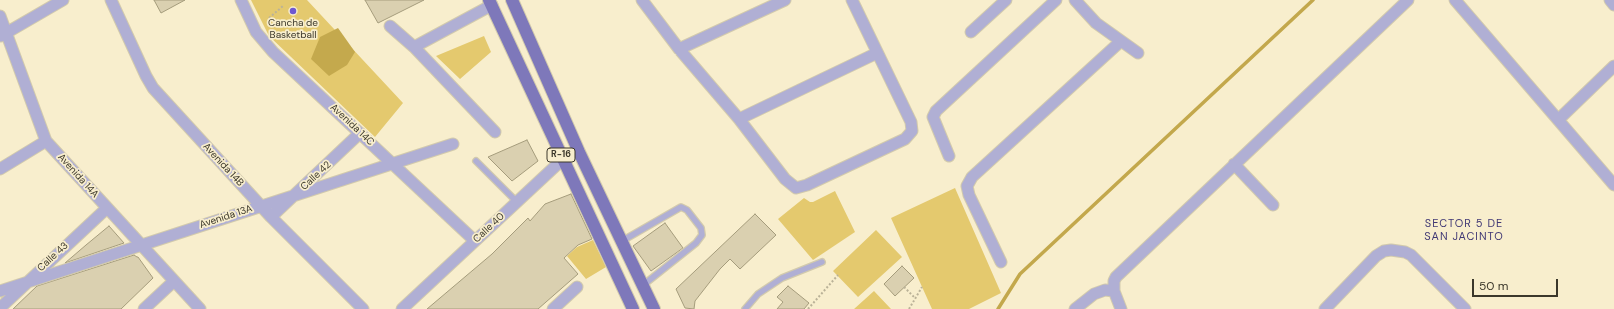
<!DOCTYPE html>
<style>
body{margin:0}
#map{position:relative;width:1614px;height:309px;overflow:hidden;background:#f8eecd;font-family:"DM Sans",sans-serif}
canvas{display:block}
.scale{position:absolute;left:1472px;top:279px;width:86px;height:18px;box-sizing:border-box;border:2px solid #3c382b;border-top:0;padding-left:5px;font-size:12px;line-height:14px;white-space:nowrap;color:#3c382b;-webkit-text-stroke:3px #f8eecd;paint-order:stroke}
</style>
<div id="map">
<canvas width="1614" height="309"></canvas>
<div class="scale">50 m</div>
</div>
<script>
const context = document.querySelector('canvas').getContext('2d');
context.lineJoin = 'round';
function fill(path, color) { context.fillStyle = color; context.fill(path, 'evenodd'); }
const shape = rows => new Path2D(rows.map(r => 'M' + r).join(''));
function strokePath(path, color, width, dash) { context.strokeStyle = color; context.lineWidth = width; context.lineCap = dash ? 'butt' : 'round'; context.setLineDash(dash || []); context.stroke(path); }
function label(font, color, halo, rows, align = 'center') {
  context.font = font + ' "DM Sans",sans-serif'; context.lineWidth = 3.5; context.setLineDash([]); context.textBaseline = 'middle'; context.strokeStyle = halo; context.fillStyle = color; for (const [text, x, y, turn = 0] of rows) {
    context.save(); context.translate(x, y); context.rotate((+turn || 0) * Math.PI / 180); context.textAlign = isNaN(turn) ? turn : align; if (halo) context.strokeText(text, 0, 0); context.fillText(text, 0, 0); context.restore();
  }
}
fill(shape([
 [251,0,307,0,403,103,375,137,269,36],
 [484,36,491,52,460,79,436,56],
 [955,188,1001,293,969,309,932,309,891,218],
 [835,191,855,232,813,260,778,219,804,198,810,202,813,202],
 [876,230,902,257,858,297,833,271],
 [593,240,606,267,586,279,567,256,577,247],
 [874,291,891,309,854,309]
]), '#e4c96e');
fill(shape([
 [338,28,355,52,347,65,329,76,311,59,320,37]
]), '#c4a94d');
strokePath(shape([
 [998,309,1020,274,1313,0]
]), '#c3a84c', 3.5);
const building = shape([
 [154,0,185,0,161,13,154,0],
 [365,0,424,0,378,23,365,0],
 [527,140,538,161,512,181,488,157,527,140],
 [571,194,592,239,578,245,564,258,578,274,538,309,427,309,492,254,528,218,530,221,545,204,571,194],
 [755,214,776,235,740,269,730,259,720,269,695,301,694,309,685,308,676,289,755,214],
 [665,223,683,248,651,271,633,246,665,223],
 [109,226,124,243,65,263,86,245,109,226],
 [134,255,137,257,138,257,153,278,121,309,13,309,37,286,134,255],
 [902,266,914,278,895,296,884,284,902,266],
 [788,286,809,303,804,309,777,309,783,302,777,297,788,286]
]);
fill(building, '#dad0b0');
strokePath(building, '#a59c7c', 1);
const service = shape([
 [476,161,517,202],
 [622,241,681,207,687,210,701,228,702,235,696,243,642,286],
 [745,309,758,294,782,278,822,262]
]);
const minor = shape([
 [111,0,146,76,153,88,271,217,363,309],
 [241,0,256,32,273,52,475,241],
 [642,0,679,49,739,119,785,179,796,188,807,185,905,139,912,131,911,122,852,0],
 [1075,0,1096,23,1138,53],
 [1455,0,1614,185],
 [1610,0,1614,5],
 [0,16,46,141,200,309],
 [390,26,414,47,495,132],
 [971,32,1006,0],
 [1,36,63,0],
 [414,47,492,5],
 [679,49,785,0],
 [739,119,877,53],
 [1558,120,1614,66],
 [949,156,933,117,936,111,1056,0],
 [1234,164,1273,205],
 [0,169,46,141],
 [271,217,360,133],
 [1001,262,969,195,967,186,972,177,1121,41],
 [0,291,453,144],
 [0,308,107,208],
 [144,309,174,281],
 [402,309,563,159,579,152],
 [553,309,577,287],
 [1075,309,1094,294,1105,290,1114,291],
 [1121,309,1114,291,1114,281,1116,277,1408,0],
 [1325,309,1376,256,1384,251,1391,250,1405,252,1411,255,1465,309]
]);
const primary = shape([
 [489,0,633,309],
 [512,0,579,152,654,309]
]);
strokePath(service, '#d2caad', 8);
strokePath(minor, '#d2caad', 13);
strokePath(primary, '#d2caad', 14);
strokePath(shape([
 [269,18,283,6],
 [904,287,915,298],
 [808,309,838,275],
 [909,309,922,287]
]), '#bab298', 2, [2, 2]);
strokePath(service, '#b0afd4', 5.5);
strokePath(minor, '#b0afd4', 11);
strokePath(primary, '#7e78ba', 12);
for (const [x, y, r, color] of [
 [293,11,4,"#6e58d1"]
]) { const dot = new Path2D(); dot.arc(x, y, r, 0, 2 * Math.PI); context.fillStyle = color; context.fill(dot); strokePath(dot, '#f8eecd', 1.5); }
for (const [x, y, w] of [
 [561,155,28]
]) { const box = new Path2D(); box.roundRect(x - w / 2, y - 7, w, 14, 3); context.fillStyle = '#f8eecd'; context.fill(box); strokePath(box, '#3c382b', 1); }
label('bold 9px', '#3c382b', null, [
 ["R-16",561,155]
]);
label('10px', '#3c382b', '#f8eecd', [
 ["Cancha de",293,23],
 ["Basketball",293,35]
]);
label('10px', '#3c382b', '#f8eecd', [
 ["Avenida 14C",352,125,43],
 ["Avenida 14B",223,165,47],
 ["Avenida 14A",78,176,48],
 ["Calle 42",316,176,-43],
 ["Avenida 13A",226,217,-18],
 ["Calle 40",489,228,-43],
 ["Calle 43",53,257,-43]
]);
context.letterSpacing = '1px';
label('11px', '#403874', '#f8eecd', [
 ["SECTOR 5 DE",1464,224],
 ["SAN JACINTO",1464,237]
]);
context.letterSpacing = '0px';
</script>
